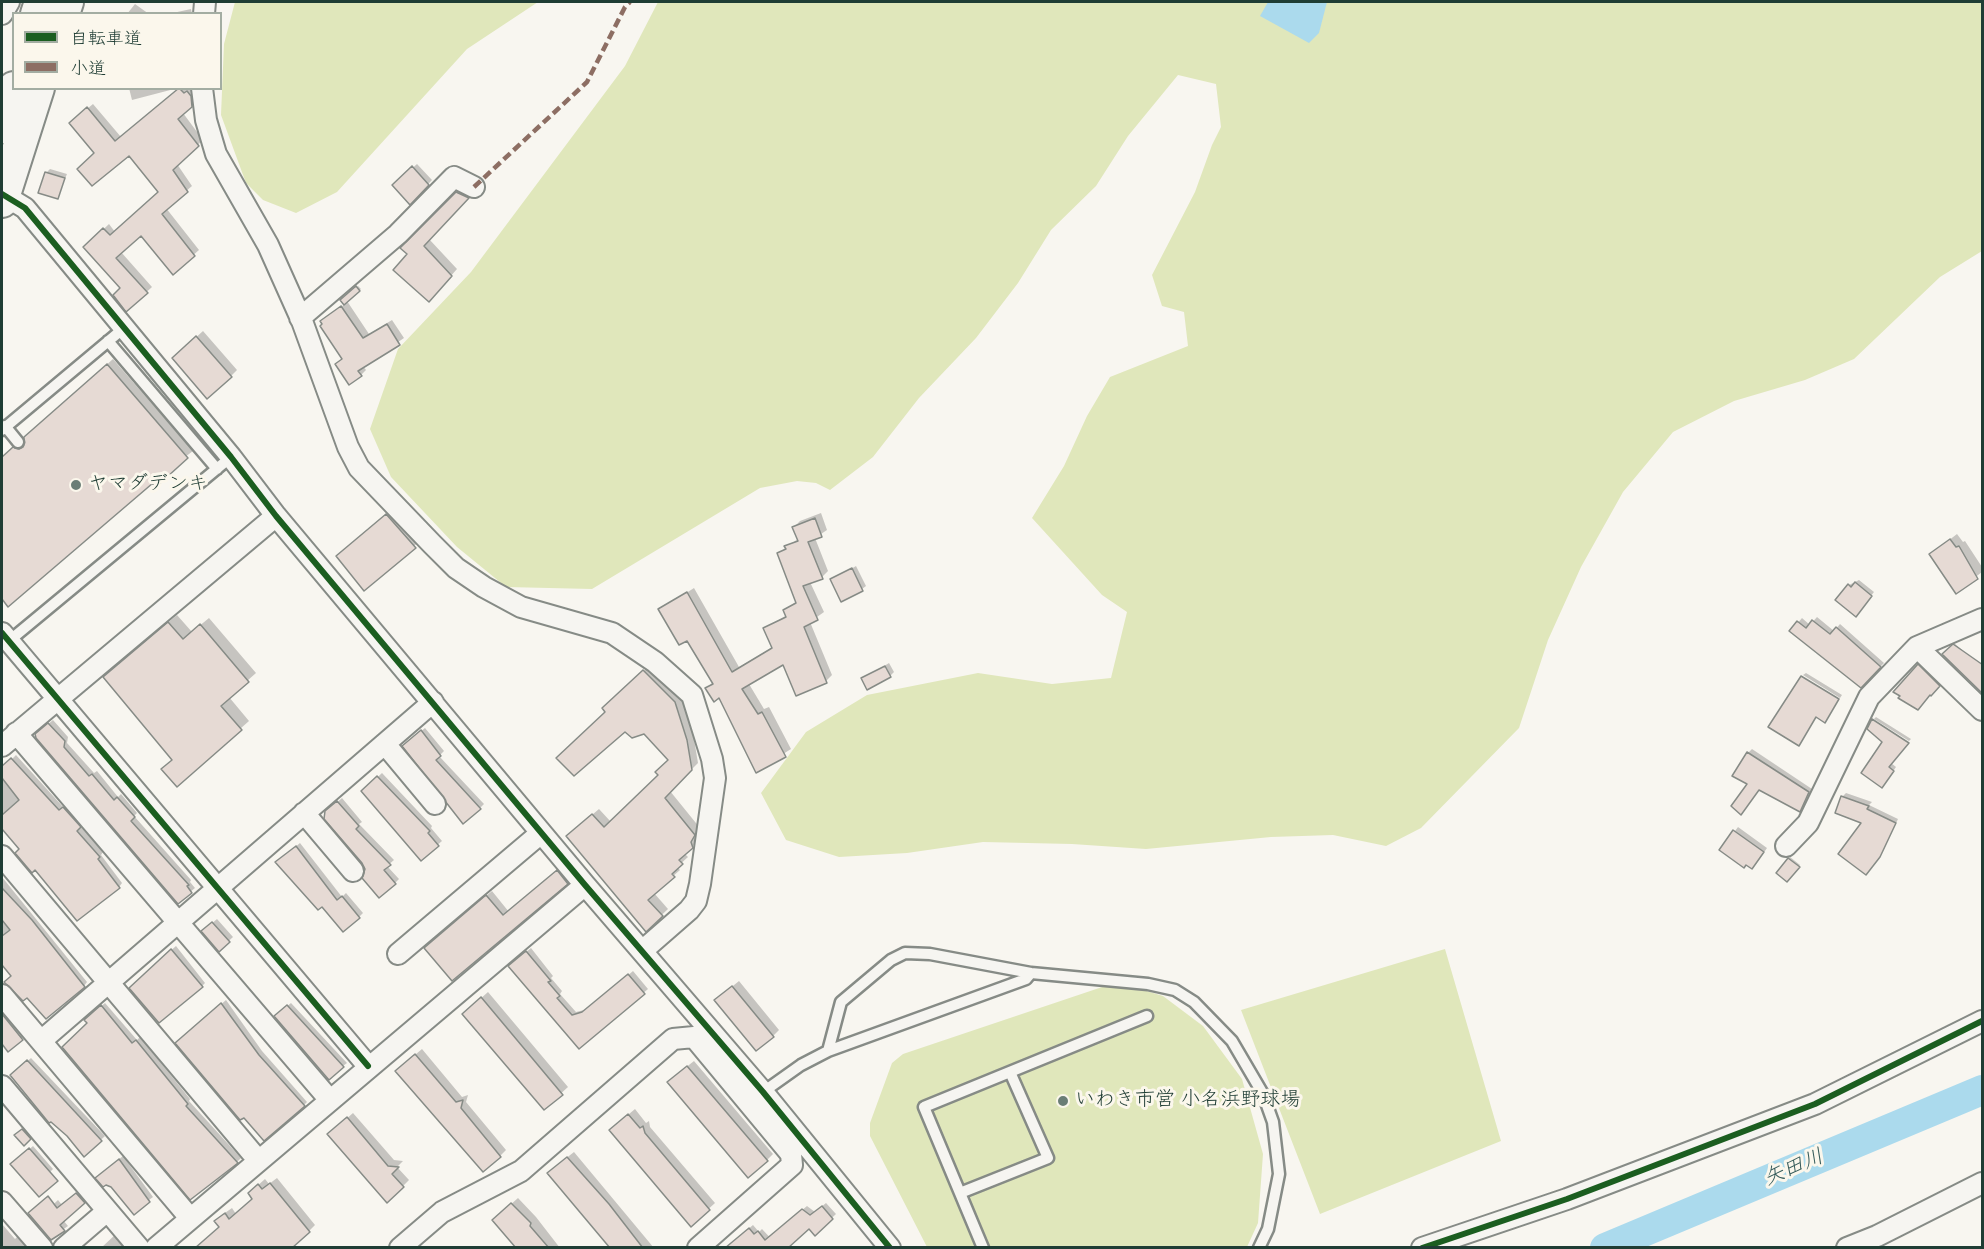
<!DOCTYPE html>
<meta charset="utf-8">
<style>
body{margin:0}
#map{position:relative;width:1984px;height:1249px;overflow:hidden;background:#f8f6f0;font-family:Mynerve,"Klee One",sans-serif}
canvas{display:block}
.frame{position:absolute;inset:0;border:3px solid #1f3d34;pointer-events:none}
.legend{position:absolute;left:12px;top:12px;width:210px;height:78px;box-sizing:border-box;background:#fbf7ec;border:2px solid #a3ada2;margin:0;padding:8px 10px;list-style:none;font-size:18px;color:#1f3d34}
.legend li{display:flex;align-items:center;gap:12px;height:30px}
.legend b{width:30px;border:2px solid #a3ada2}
</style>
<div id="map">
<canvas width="1984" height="1249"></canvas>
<div class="frame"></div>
<ul class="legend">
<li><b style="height:8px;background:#1b5e20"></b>自転車道</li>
<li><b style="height:8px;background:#8d6e63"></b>小道</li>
</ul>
</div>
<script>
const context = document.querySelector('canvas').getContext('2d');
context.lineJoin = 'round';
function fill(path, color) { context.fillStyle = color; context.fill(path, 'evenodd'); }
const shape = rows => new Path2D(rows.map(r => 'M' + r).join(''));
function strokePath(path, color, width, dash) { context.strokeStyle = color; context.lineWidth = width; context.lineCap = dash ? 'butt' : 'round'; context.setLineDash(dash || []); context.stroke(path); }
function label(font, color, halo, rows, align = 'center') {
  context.font = font + ' Mynerve,"Klee One",sans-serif'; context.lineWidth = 6; context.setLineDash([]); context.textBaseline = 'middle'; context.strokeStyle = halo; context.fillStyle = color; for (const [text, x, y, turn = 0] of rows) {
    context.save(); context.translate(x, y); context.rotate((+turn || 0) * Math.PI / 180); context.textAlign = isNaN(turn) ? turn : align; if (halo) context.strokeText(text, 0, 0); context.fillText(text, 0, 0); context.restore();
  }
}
fill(shape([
 [235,2,538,2,467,49,337,192,296,213,263,200,246,183,221,115,224,44],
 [658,2,1982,2,1982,251,1940,277,1854,359,1805,380,1734,401,1673,432,1623,492,1581,567,1548,640,1519,728,1421,828,1386,846,1333,835,1271,837,1146,849,1072,844,983,842,907,853,839,857,786,840,761,793,806,732,867,695,978,673,1052,684,1111,678,1127,612,1102,595,1032,518,1064,466,1087,416,1110,377,1188,346,1184,312,1162,306,1152,275,1195,192,1212,145,1221,127,1216,84,1178,75,1128,136,1096,186,1051,230,1018,283,976,338,919,398,873,457,830,490,816,483,797,481,760,488,592,589,506,587,457,547,391,477,370,429,398,349,471,272,625,66],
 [1445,949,1501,1141,1320,1214,1241,1010],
 [1117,982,1163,996,1203,1026,1242,1079,1263,1154,1258,1223,1247,1247,927,1247,870,1136,870,1123,892,1063,903,1054]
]), '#e0e7bb');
fill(shape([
 [1268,2,1327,2,1319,33,1309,43,1260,16]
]), '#abdaed');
fill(shape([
 [135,4,149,14,127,14],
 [191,9,192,14,168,14],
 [129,88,178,88,132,100],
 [180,88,195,88,197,101,183,113,203,140,177,164,192,186,166,208,199,250,173,273,141,234,121,252,152,287,127,310,122,288,85,247,109,224,115,232,160,192,129,154,96,153,76,118,93,104,121,137],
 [417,164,432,180,410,203,394,185],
 [50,169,67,174,57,198,46,173],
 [464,186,474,191,429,239,457,269,435,294,402,248],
 [358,286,361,289,347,301,369,334,392,320,404,338,363,366,366,370,361,375,337,364,343,358,322,321,345,304,342,300],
 [203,331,237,370,231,376,180,352],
 [113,359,193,451,153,481,8,605,2,597,2,458,20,442,25,444,32,431],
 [393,509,421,540,364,589,344,550],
 [821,513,827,530,815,538,828,571,822,577,810,582,824,612,810,622,832,675,826,681,784,663,749,684,764,709,769,707,791,749,756,771,720,696,707,688,713,682,688,639,660,610,694,588,739,667,773,647,765,628,787,615,784,610,797,601,779,553,799,538,794,527,800,521],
 [1957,534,1963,542,1965,541,1982,567,1982,572,1956,592,1931,554],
 [856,566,866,586,862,589,832,580],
 [1859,580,1874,592,1859,611,1849,585],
 [177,615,192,632,209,618,256,673,229,697,249,721,177,785,173,759,112,669],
 [1817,617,1834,631,1840,624,1884,663,1861,686,1791,631,1802,618,1810,625],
 [1954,643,1982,667,1944,654],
 [1922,662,1943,682,1931,694,1902,696,1896,691],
 [889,663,894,672,890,676,863,679],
 [650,665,681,696,693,733,698,763,670,791,700,828,696,835,698,841,685,854,688,857,677,867,680,870,654,893,668,909,646,930,574,830,599,809,611,822,660,775,670,759,644,732,604,709],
 [1806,673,1842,695,1840,698,1803,675],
 [1876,717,1911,739,1909,741,1874,719],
 [53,720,68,737,67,743,94,773,97,771,118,797,121,794,137,813,134,816,191,880,190,882,195,888,178,902,41,730],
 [425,728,444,751,439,756,484,804,480,808,408,742],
 [1907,743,1891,763,1896,767,1885,783,1863,773],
 [1752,749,1812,789,1800,810,1749,783,1748,753],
 [16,755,64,808,68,804,84,823,80,826,103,852,101,855,122,883,119,887,21,849,2,827,2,769],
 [382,773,432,826,431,828,442,841,421,859,363,791],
 [1846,793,1872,802,1869,805,1898,819,1883,851,1869,870,1864,822,1842,797],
 [342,798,362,822,359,824,394,860,387,866,399,879,395,883,366,869,331,808],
 [1738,827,1767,848,1756,864,1721,850],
 [300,843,342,897,346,893,363,913,359,917,281,859],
 [1790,857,1800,865,1787,880,1778,873],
 [563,866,572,877,453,979,431,943,492,891,509,912],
 [2,877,87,982,84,986,13,976,2,963],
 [217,919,233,937,219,950,203,931],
 [176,946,205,983,202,986,161,959],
 [531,948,553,976,551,978,562,991,560,994,576,1012,588,1009,633,971,648,989,580,1047,514,962],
 [739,981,779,1030,773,1036,723,994],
 [488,992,568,1087,545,1108,470,1008],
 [226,1000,262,1051,307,1102,304,1105,244,1115,181,1039],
 [105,1003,137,1040,140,1037,190,1099,189,1101,241,1158,237,1162,89,1023,90,1016],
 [291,1003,347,1063,343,1066,280,1012],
 [2,1009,25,1035,8,1050,2,1041],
 [422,1049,462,1097,468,1095,466,1102,506,1150,500,1156,403,1065],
 [31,1058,105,1136,85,1155,12,1075],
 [694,1061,773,1154,767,1160,675,1076],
 [635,1109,646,1123,649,1121,650,1127,715,1203,691,1225,617,1124],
 [353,1113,394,1160,403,1161,397,1167,409,1180,403,1186,336,1128],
 [24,1128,32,1137,24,1144,16,1136],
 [33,1146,53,1169,50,1172,16,1161],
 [574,1152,654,1248,612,1248,555,1167],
 [123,1156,153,1197,149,1200,101,1174],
 [277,1178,315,1225,309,1231,290,1248,220,1227,222,1215,232,1208,236,1214,254,1199,256,1187,265,1179,269,1184],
 [81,1190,88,1198,63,1220,68,1226,51,1238,36,1221,58,1200,62,1205],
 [518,1198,536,1217,560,1248,518,1248,500,1214],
 [826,1203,836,1214,815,1234,809,1227,789,1221,807,1206,815,1212],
 [2,1224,15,1239,18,1236,28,1248,2,1248],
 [753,1225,759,1232,762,1229,776,1244,735,1240],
 [117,1233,130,1248,101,1248]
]), '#0003');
strokePath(shape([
 [1605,1248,1982,1090]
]), '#abdaed', 30);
const building = shape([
 [179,88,184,93,187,91,191,96,192,107,178,119,199,146,173,170,188,192,162,214,195,256,173,275,141,236,116,258,148,293,126,312,113,295,120,288,83,247,103,228,110,235,158,192,129,156,92,186,77,169,94,153,69,123,87,107,115,141,179,88],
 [412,166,429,185,410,205,392,185,412,166],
 [45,172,65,178,58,199,38,193,45,172],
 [456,192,469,198,424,246,452,276,429,302,393,270,407,254,400,248,456,192],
 [356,286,360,291,344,305,340,300,356,286],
 [341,306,363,338,387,324,400,345,358,371,362,376,349,385,335,364,342,359,320,326,322,324,320,321,341,306],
 [196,336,232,377,207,399,172,358,196,336],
 [107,364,188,458,156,487,153,483,8,607,2,599,2,457,13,447,19,449,23,447,24,437,107,364],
 [386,514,416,548,364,591,336,556,386,514],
 [815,518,822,537,808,542,823,579,803,586,818,620,804,627,827,683,796,696,783,665,742,689,758,714,762,712,786,757,756,773,719,698,714,702,705,688,713,684,687,641,679,645,658,609,687,592,732,672,772,648,763,628,786,617,783,610,796,603,777,553,786,549,784,546,798,541,792,527,815,518],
 [1950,539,1956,547,1959,546,1978,579,1956,594,1929,554,1950,539],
 [852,568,863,591,841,602,830,579,852,568],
 [1855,582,1872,596,1856,617,1835,600,1848,584,1851,587,1855,582],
 [1812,620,1830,634,1836,627,1881,667,1861,688,1789,631,1797,621,1806,628,1812,620],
 [168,622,183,639,200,624,249,682,221,706,242,730,177,787,161,769,172,760,103,677,168,622],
 [1953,644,1983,665,1983,694,1942,654,1953,644],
 [1918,664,1940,686,1931,696,1930,695,1918,710,1898,698,1900,696,1893,692,1918,664],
 [885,666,891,677,867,690,861,678,885,666],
 [643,670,675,702,687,740,692,770,665,798,695,835,691,842,693,848,679,860,683,864,672,874,675,877,648,900,663,916,646,932,566,836,592,814,604,827,658,775,655,772,668,760,644,734,632,738,625,732,574,776,556,758,605,712,602,708,643,670],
 [1801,676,1839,699,1825,723,1816,717,1799,746,1768,727,1801,676],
 [1872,719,1909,743,1889,767,1894,771,1882,788,1861,773,1882,742,1867,729,1872,719],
 [48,723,65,741,64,747,89,776,92,774,114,800,117,797,135,817,131,821,189,885,187,886,192,893,178,904,36,738,35,734,48,723],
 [421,730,441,756,436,760,481,809,463,824,402,746,421,730],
 [1747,752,1809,792,1800,812,1759,790,1741,815,1731,806,1747,784,1732,776,1747,752],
 [11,758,59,810,63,807,81,827,77,831,100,857,98,859,120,888,77,921,35,870,32,873,15,853,19,849,2,829,2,815,19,800,2,778,2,766,11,758],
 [377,776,430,831,428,833,439,846,421,861,361,791,377,776],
 [1841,796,1869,806,1867,809,1896,823,1880,857,1866,875,1838,854,1861,823,1835,813,1841,796],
 [337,801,359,826,356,829,391,865,384,870,396,884,379,898,362,878,365,869,362,863,324,819,325,811,337,801],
 [1733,830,1764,852,1752,869,1746,865,1744,868,1719,850,1733,830],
 [296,846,337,900,342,896,360,918,343,932,322,907,318,910,275,862,296,846],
 [1788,858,1800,867,1787,882,1776,873,1788,858],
 [557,870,568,884,452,981,424,948,486,895,503,915,557,870],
 [2,888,32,920,85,987,46,1019,27,998,23,1001,4,982,11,976,2,965,2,936,10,930,2,920,2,888],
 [212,922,230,942,219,952,201,931,212,922],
 [171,949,203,987,159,1023,129,988,171,949],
 [526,951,551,981,548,982,560,996,557,998,572,1015,582,1012,628,974,645,994,579,1049,508,966,526,951],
 [732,986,774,1037,756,1051,714,1000,732,986],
 [481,997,563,1095,544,1110,462,1014,481,997],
 [221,1003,259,1055,305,1106,264,1141,244,1118,240,1120,175,1043,221,1003],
 [101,1005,132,1043,136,1040,188,1104,186,1106,238,1163,190,1200,62,1047,87,1023,84,1020,101,1005],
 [287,1005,344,1067,329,1080,274,1016,287,1005],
 [2,1014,23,1040,8,1052,2,1044,2,1014],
 [415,1054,456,1102,463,1100,461,1108,501,1157,483,1172,395,1071,415,1054],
 [27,1060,102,1141,84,1157,67,1136,51,1122,49,1123,10,1075,27,1060],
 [687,1066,768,1161,748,1178,667,1082,687,1066],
 [628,1114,640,1128,643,1126,645,1133,710,1210,691,1227,609,1130,628,1114],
 [347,1117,388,1166,399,1167,392,1174,404,1187,387,1203,327,1134,347,1117],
 [22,1129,31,1139,24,1146,14,1135,22,1129],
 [29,1148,58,1181,39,1197,10,1164,29,1148],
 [567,1157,609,1204,643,1248,610,1248,547,1173,567,1157],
 [119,1159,150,1202,134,1215,111,1187,106,1185,103,1187,95,1178,119,1159],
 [270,1183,310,1232,292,1248,195,1248,219,1227,214,1221,225,1213,229,1219,252,1199,248,1193,258,1184,262,1189,270,1183],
 [76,1193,85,1203,60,1225,65,1231,51,1240,28,1213,48,1196,57,1208,76,1193],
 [511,1203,531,1223,530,1226,549,1248,516,1248,492,1220,511,1203],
 [822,1206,833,1219,815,1236,809,1229,788,1248,725,1248,749,1228,754,1234,758,1231,765,1240,802,1209,810,1215,822,1206]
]);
fill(building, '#e6dad4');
strokePath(building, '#868b86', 1.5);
const service = shape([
 [108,341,217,469],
 [5,426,18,442],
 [2,430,124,328],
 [9,641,231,457],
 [828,1051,841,1002,891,960,905,953,930,954,1031,973,1148,984,1175,990,1194,1002,1232,1041,1263,1094,1273,1122,1279,1174,1268,1229,1259,1248],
 [763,1092,801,1065,828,1051,1026,979,1031,973],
 [960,1193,1048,1158,1010,1072],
 [983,1248,924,1107,1147,1016]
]);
const minor = shape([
 [2,14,9,2],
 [204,14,205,2],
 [202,88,206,120,216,154,268,245,302,321,348,447,359,468,432,544,456,568,484,587,521,607,612,633,655,662,692,695,712,759,715,778,700,884,696,901,689,910,642,951],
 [2,194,25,208,231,457,276,516,585,885,763,1092,890,1248],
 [300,318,398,234,454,177,474,187],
 [2,633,368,1066],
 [1917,647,1982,710],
 [16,733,329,1099],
 [385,744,435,804],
 [2,746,276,516],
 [304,813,353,871],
 [1786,846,1808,823,1869,697,1917,647,1982,619],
 [2,856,258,1160],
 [398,954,541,833],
 [2,995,190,1218],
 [41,1041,433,702],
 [2,1086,139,1248],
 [2,1202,42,1248],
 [64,1248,106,1212],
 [156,1248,585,885],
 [400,1248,442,1212,521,1171,673,1039,694,1037,791,1154,792,1165,698,1248],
 [1422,1248,1567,1199,1815,1104,1982,1021],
 [1847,1248,1877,1236,1982,1183]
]);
const primary = shape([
 [37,14,41,2],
 [63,14,67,2],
 [2,127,14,88],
 [2,201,38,88]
]);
strokePath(service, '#868b86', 15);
strokePath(minor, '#868b86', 24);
strokePath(primary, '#868b86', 36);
strokePath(service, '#f6f5f1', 10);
strokePath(minor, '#f6f5f1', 20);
strokePath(primary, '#f6f5f1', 32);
strokePath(shape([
 [474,187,587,82,625,7,630,2]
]), '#8d6e63', 4.5, [9, 4.5]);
strokePath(shape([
 [2,194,25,208,231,457,276,516,585,885,763,1092,890,1248],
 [2,633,368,1066],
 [1422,1248,1567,1199,1815,1104,1982,1021]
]), '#1b5e20', 6);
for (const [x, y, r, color] of [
 [76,485,6,"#6b7e76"],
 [1063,1101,6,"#6b7e76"]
]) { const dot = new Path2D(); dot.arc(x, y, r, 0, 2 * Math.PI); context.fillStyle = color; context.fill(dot); strokePath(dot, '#fbf7ec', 2); }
label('20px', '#1f3d34', '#fbf7ec', [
 ["ヤマダデンキ",88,485],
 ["いわき市営 小名浜野球場",1075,1101]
], 'left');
label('italic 21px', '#345a59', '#fbf7ec', [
 ["矢田川",1794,1169,-23]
]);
</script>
